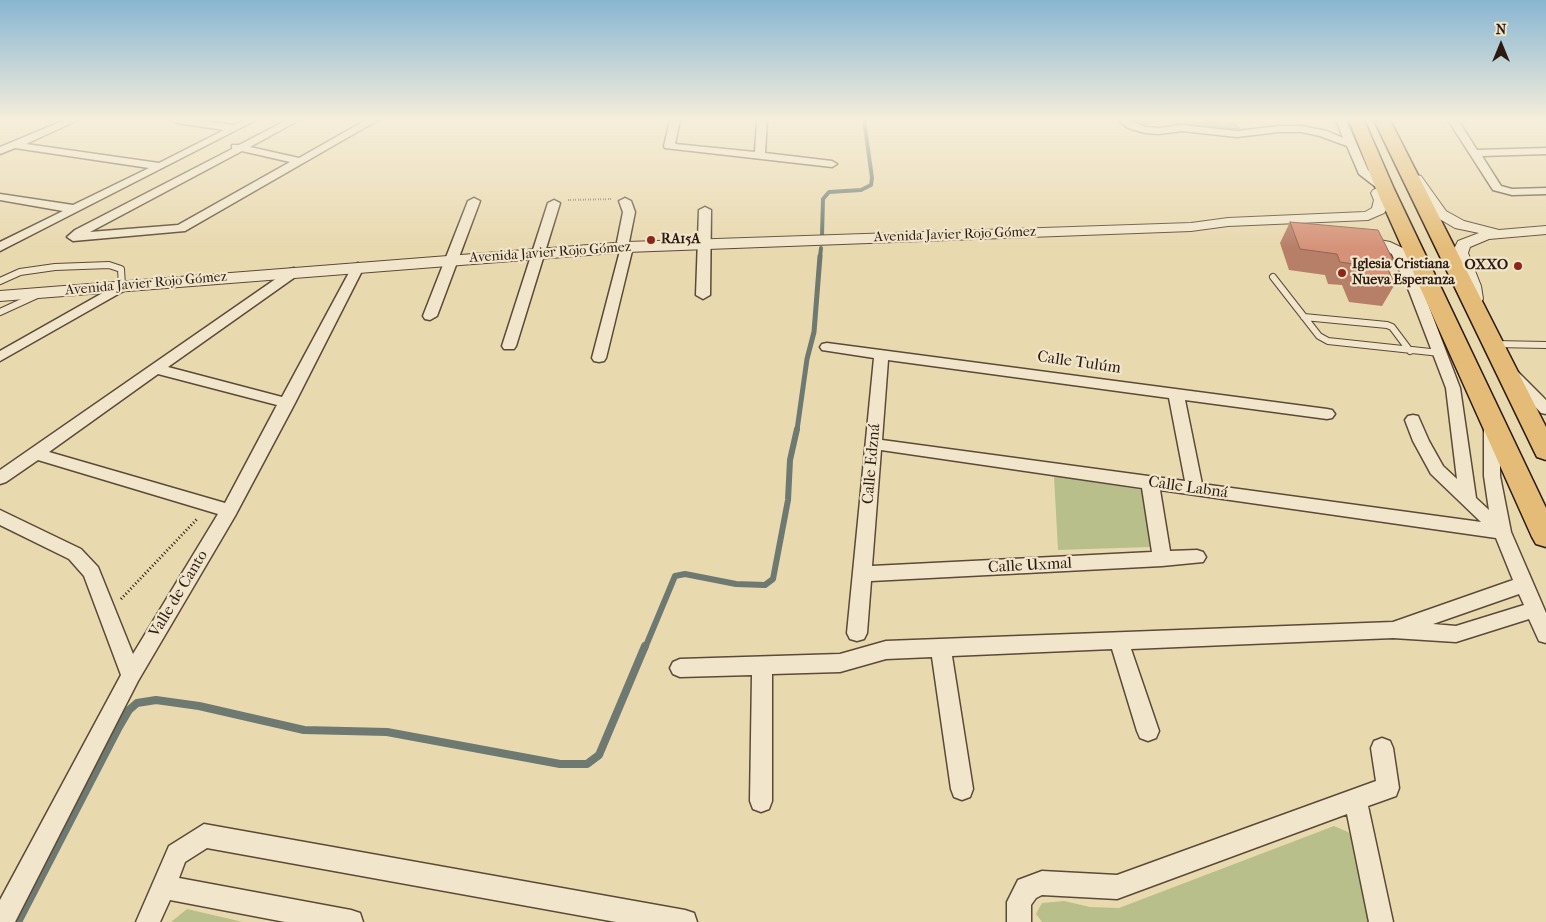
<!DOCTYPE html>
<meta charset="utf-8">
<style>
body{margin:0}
#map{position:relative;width:1546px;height:922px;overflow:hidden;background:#e9d9af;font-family:"IM FELL French Canon",serif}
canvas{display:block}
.north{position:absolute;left:1476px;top:20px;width:50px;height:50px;-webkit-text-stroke:4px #f1e6cb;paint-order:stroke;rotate:0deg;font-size:14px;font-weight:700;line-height:20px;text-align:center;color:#2c1a10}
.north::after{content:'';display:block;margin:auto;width:18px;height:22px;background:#2c1a10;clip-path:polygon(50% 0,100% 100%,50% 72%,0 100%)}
</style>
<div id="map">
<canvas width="1546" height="922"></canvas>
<div class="north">N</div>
</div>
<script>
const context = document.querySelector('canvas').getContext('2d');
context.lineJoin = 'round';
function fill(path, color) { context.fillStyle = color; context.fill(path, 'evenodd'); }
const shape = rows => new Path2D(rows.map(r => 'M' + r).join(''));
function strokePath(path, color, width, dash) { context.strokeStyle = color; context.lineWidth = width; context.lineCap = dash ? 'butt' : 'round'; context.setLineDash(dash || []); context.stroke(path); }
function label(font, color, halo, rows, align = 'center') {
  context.font = font + ' "IM FELL French Canon",serif'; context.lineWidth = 4.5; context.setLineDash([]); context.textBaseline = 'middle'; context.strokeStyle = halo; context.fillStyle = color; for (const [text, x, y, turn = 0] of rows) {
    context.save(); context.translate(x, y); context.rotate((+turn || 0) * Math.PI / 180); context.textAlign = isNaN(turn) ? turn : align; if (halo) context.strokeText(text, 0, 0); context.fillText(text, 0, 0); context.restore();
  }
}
fill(shape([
 [1054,476,1143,490,1150,547,1058,550],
 [1334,826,1348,832,1356,844,1369,922,1042,922,1036,914,1042,903,1064,901,1090,907,1119,908],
 [187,909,243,922,171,922]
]), '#b8bf8a');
const water = shape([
 [1138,120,1205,120,1234,123,1240,128,1237,129,1177,124,1165,120,1146,124,1138,120]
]);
fill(water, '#99b9b1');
strokePath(water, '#6d7971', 1);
strokePath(shape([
 [822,235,823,199,829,192,861,190,871,185,872,178,864,120],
 [820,257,821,248]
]), '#6d7971', 4);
strokePath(shape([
 [797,430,807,359,814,332,820,256]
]), '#6d7971', 5);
strokePath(shape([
 [645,648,675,576,685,574,736,584,765,585,773,579,788,500,790,460,797,429]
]), '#6d7971', 6);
strokePath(shape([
 [18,922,119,727,129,710,137,703,156,700,199,706,304,730,387,732,560,764,587,764,599,755,645,646]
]), '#6d7971', 8);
const service = shape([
 [1273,277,1319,336,1328,341,1440,353],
 [0,281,20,272,55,267,109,265,121,269,122,286],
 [0,312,37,295],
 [1304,317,1387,325,1392,327,1410,351],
 [1495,344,1546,345]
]);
const minor = shape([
 [65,120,78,120,26,144,159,163,224,130,177,123,172,120,197,120,234,125,244,120,256,120,0,251,0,242,63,211,0,200,0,194,73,205,149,168,15,148,0,154,0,147,65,120],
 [287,120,299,120,250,147,299,158,366,120,378,120,185,231,73,241,67,237,75,230,232,149,232,145,239,145,287,120],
 [242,151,290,162,178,225,90,232,242,151],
 [670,120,680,120,675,144,755,152,757,120,767,120,765,153,832,161,837,164,832,167,665,148,664,146,670,120],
 [1118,120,1129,120,1146,127,1159,128,1182,125,1237,131,1279,126,1301,126,1327,131,1343,138,1336,120,1346,120,1368,170,1391,189,1385,192,1381,191,1359,174,1347,146,1320,136,1301,132,1279,132,1237,137,1182,131,1159,134,1145,133,1128,128,1118,120],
 [1448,120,1458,120,1477,150,1546,148,1546,154,1482,156,1501,186,1512,189,1546,188,1546,194,1512,195,1493,190,1448,120],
 [474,198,480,201,437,316,430,320,425,319,423,316,468,201,474,198],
 [625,198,631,201,635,212,629,242,633,247,606,358,604,361,599,362,594,361,592,358,621,247,617,242,623,212,619,201,625,198],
 [554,200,560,203,516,346,514,349,504,349,502,346,548,203,554,200],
 [705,207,711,210,710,295,703,299,696,295,699,210,705,207],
 [1396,246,1402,250,1423,291,1460,388,1476,498,1489,510,1484,476,1484,427,1486,423,1492,422,1498,423,1500,427,1500,476,1511,532,1546,613,1546,643,1539,641,1529,619,1456,642,1393,638,1131,649,1159,731,1156,738,1148,741,1140,738,1137,731,1112,649,952,656,973,789,970,797,962,800,954,797,951,789,932,657,886,659,840,672,772,674,772,801,769,809,761,812,753,809,750,801,752,675,680,677,673,674,670,668,673,662,680,659,840,654,886,641,1393,622,1513,580,1496,538,1160,490,1170,551,1197,550,1203,552,1206,557,1203,562,1162,566,871,581,867,633,864,639,857,641,850,639,847,633,874,358,822,350,820,347,822,344,827,343,1327,409,1332,410,1335,414,1332,418,1327,419,1185,400,1202,484,1481,522,1431,474,1413,441,1405,420,1408,416,1413,415,1418,416,1429,441,1443,466,1457,479,1446,388,1409,291,1390,250,1396,246],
 [888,360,1169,398,1185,481,882,440,888,360],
 [881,450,1142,488,1152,552,872,566,881,450],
 [1519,594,1524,605,1456,626,1433,624,1519,594],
 [358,263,364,267,295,403,235,516,138,681,15,922,0,922,0,900,121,675,84,576,69,559,0,525,0,510,81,549,98,567,133,654,218,514,38,460,6,482,0,484,0,470,290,269,294,268,300,272,298,275,168,367,282,397,352,267,358,263],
 [158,374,277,405,225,503,49,452,158,374],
 [122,282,128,286,127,289,0,361,0,351,122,282],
 [1513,370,1518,372,1546,400,1546,414,1541,413,1508,378,1506,375,1508,372,1513,370],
 [1382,738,1390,741,1393,748,1399,788,1396,796,1368,806,1393,922,1369,922,1347,814,1117,899,1042,895,1036,898,1031,905,1031,922,1007,922,1007,902,1018,880,1042,871,1117,875,1376,781,1371,748,1374,741,1382,738],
 [204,824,685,910,694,913,697,922,616,922,207,848,185,862,179,878,351,910,360,913,363,922,285,922,170,900,160,922,136,922,169,846,204,824]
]);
const tertiary = shape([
 [1416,175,1421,176,1446,211,1464,221,1499,230,1546,226,1546,234,1489,239,1470,247,1468,253,1481,286,1483,299,1481,302,1469,302,1467,299,1465,286,1452,253,1458,241,1479,233,1455,228,1436,217,1409,179,1416,175],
 [1385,185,1392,189,1386,194,1388,200,1386,210,1384,213,1368,220,1228,226,1191,231,627,252,0,301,0,291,627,242,1191,223,1228,218,1365,212,1372,208,1374,200,1371,193,1373,190,1385,185],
 [1360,236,1390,242,1409,251,1432,276,1430,279,1424,281,1418,279,1399,257,1381,249,1355,243,1353,240,1355,237,1360,236]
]);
const primary = shape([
 [1349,120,1364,120,1394,189,1546,508,1546,547,1536,544,1532,537,1376,189,1349,120],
 [1374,120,1390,120,1546,427,1546,460,1537,457,1534,451,1374,120]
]);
strokePath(service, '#5b4a38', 8);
strokePath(minor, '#5b4a38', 3);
strokePath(tertiary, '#5b4a38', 2);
strokePath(primary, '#2c1a10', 3);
strokePath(shape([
 [568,200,612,199]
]), '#2c1a10', 2, [0.5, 2]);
strokePath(shape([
 [121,599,198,518]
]), '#2c1a10', 3, [1, 2.5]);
strokePath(service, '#f1e6cb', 6);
fill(minor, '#f1e6cb');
fill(tertiary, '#f1e6cb');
fill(primary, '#e4bc78');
fill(shape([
 [1290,222,1393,260,1388,269,1395,284,1382,306,1349,302,1342,285,1328,284,1325,275,1289,270,1280,243]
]), '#b77e68');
const building = shape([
 [1290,222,1378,230,1393,260,1383,259,1395,284,1361,280,1354,264,1340,262,1337,254,1300,249,1290,222]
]);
fill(building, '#d59279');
strokePath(building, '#956655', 1);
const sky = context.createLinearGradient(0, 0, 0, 249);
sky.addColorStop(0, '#88b6d2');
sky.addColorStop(0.48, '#f5eedb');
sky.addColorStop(1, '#f5eedb00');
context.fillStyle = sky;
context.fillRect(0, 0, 1546, 249);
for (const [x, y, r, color] of [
 [651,240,5,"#8f2418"],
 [1518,266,5,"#8f2418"],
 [1342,273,5,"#8f2418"]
]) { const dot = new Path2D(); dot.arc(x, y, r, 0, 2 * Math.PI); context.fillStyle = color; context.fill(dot); strokePath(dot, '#f1e6cb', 2); }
label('14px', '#2c1a10', '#f1e6cb', [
 ["Avenida Javier Rojo Gómez",955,235,-2],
 ["Avenida Javier Rojo Gómez",550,253,-4],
 ["Avenida Javier Rojo Gómez",146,284,-5]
]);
label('bold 14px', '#2c1a10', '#f1e6cb', [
 ["RA15A",661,240],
 ["Iglesia Cristiana",1352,265],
 ["Nueva Esperanza",1352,281],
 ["OXXO",1508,266,"right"]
], 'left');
label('16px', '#2c1a10', '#f1e6cb', [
 ["Calle Tulúm",1079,363,8],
 ["Calle Edzná",872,464,-85],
 ["Calle Labná",1188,488,8],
 ["Calle Uxmal",1030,566,-3],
 ["Valle de Canto",179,594,-59]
]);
</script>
